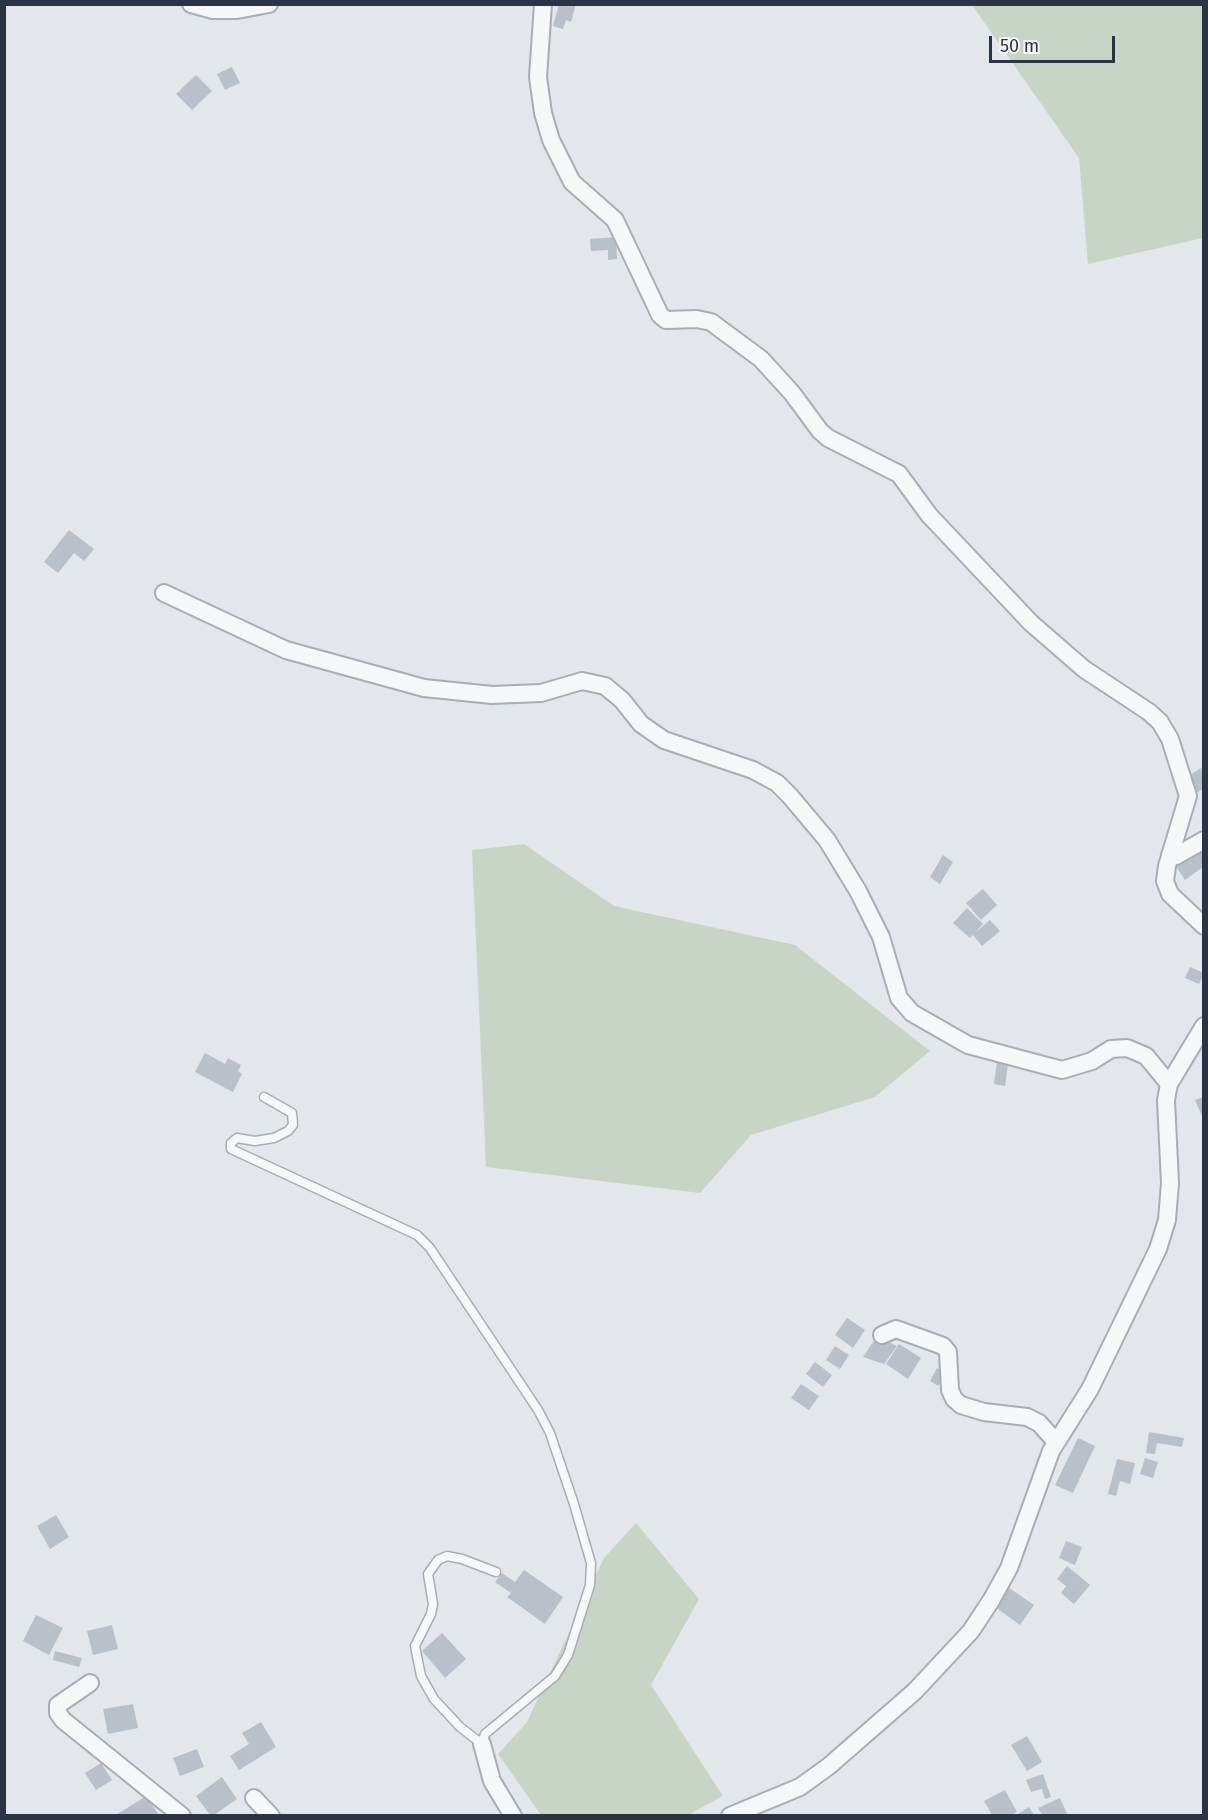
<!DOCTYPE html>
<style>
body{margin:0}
#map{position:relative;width:1208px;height:1820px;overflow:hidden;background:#e3e6eb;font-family:"Fira Sans",sans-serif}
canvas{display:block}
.frame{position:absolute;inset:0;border:6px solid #2a3444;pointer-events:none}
.scale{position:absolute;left:989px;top:36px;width:126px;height:27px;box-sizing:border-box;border:3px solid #2a3444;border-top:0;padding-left:8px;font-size:18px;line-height:21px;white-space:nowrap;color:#2a3444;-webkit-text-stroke:4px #f3f5f8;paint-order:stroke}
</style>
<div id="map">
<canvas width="1208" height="1820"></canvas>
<div class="frame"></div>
<div class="scale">50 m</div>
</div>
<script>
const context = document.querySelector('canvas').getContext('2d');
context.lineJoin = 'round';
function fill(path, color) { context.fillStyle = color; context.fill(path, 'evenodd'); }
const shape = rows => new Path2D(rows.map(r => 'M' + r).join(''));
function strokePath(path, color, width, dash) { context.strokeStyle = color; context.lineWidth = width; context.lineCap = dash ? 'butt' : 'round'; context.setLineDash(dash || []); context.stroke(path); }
fill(shape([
 [972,5,1203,5,1203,238,1088,264,1079,158],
 [524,844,614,906,795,945,930,1051,875,1097,751,1135,700,1193,486,1167,472,850],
 [636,1523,699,1599,651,1685,723,1796,688,1815,541,1815,498,1754,527,1722,604,1558]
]), '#c9d5c4');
fill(shape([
 [559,4,576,4,571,22,566,20,563,29,553,26],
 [232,67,240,83,225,90,217,74],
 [196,75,212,91,192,110,176,94],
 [616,237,617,259,608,260,608,250,591,251,590,239],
 [69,530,94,549,84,561,74,553,58,573,44,562],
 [1203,767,1203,789,1195,794,1185,778],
 [1203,848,1203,867,1185,880,1173,862],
 [943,855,953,862,940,884,930,877],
 [983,889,997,905,981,920,966,903],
 [967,908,983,924,975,933,990,920,1000,931,982,946,973,935,970,938,953,923],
 [1190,967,1204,973,1199,984,1185,978],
 [205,1053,225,1064,228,1058,241,1065,238,1071,242,1074,233,1092,195,1072],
 [997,1062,1008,1064,1005,1086,994,1084],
 [1203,1097,1203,1116,1202,1116,1195,1100],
 [847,1318,865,1330,853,1348,835,1335],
 [877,1336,897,1346,884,1364,863,1357],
 [899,1344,921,1358,908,1379,886,1364],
 [835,1346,849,1355,840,1369,826,1360],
 [815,1362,832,1375,823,1387,806,1374],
 [937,1368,946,1373,938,1386,930,1381],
 [801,1384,819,1396,809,1410,791,1398],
 [1149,1432,1184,1438,1182,1447,1157,1443,1155,1454,1146,1453],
 [1078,1438,1095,1446,1073,1493,1055,1485],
 [1145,1458,1158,1462,1153,1478,1140,1474],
 [1117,1459,1135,1463,1130,1484,1120,1481,1116,1496,1108,1494],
 [56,1515,69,1537,50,1549,37,1526],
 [1066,1541,1082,1547,1075,1565,1059,1558],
 [1067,1566,1090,1585,1074,1604,1061,1593,1066,1586,1057,1579],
 [524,1570,563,1597,545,1624,507,1597,511,1593,495,1582,502,1573,515,1582],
 [1009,1588,1034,1605,1020,1625,995,1607],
 [36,1615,63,1628,49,1655,23,1641],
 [112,1625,118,1649,93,1655,87,1631],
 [442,1633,466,1659,445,1678,422,1651],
 [55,1651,82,1658,79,1667,53,1660],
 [133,1704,138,1728,108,1734,103,1709],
 [261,1722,276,1747,239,1770,230,1756,249,1744,242,1733],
 [1027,1736,1042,1762,1027,1771,1011,1745],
 [197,1749,204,1767,180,1776,173,1758],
 [101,1763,112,1780,96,1790,85,1773],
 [1043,1774,1051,1797,1045,1799,1042,1789,1031,1792,1026,1780],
 [222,1777,237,1799,214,1815,210,1815,196,1796],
 [1005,1790,1017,1812,1011,1815,992,1815,984,1801],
 [146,1796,159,1815,116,1815],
 [1060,1798,1067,1814,1042,1815,1038,1808],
 [1029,1807,1034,1815,1016,1815]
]), '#bac0c9');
const lane = shape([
 [264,1097,292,1113,293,1125,288,1131,274,1138,255,1141,237,1138,231,1143,231,1149,417,1235,430,1248,538,1410,550,1433,574,1504,591,1563,590,1585,568,1655,555,1676,485,1734,482,1744,460,1727,434,1699,421,1676,415,1646,431,1614,433,1604,428,1574,438,1560,447,1556,462,1559,496,1572]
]);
const street = shape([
 [191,4,213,10,237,10,269,4],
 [543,4,538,77,543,113,551,140,572,182,615,220,660,315,666,320,697,319,711,322,761,359,792,393,820,431,828,438,899,474,929,515,1031,623,1084,669,1149,712,1160,722,1170,739,1188,796,1167,866,1165,881,1170,894,1204,926],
 [164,593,286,650,424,688,492,695,541,693,582,681,605,686,622,700,641,724,664,740,753,770,777,783,790,796,827,840,858,891,881,937,899,998,912,1013,968,1045,1062,1070,1092,1061,1111,1049,1127,1048,1146,1056,1169,1084],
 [1170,855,1176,856,1204,840],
 [882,1335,896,1329,943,1346,948,1352,950,1390,954,1399,961,1405,984,1412,1027,1417,1039,1423,1056,1442],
 [90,1683,58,1705,58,1713,63,1720,182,1816],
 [482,1744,492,1781,513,1816],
 [254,1798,271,1816],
 [730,1816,800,1787,829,1766,915,1691,971,1631,992,1599,1009,1568,1051,1451,1090,1389,1158,1249,1167,1220,1170,1183,1166,1100,1169,1084,1204,1026]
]);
strokePath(lane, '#a8adb6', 11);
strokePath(street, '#a8adb6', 20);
strokePath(lane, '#f6f7f9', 8);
strokePath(street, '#f6f7f9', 16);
</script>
